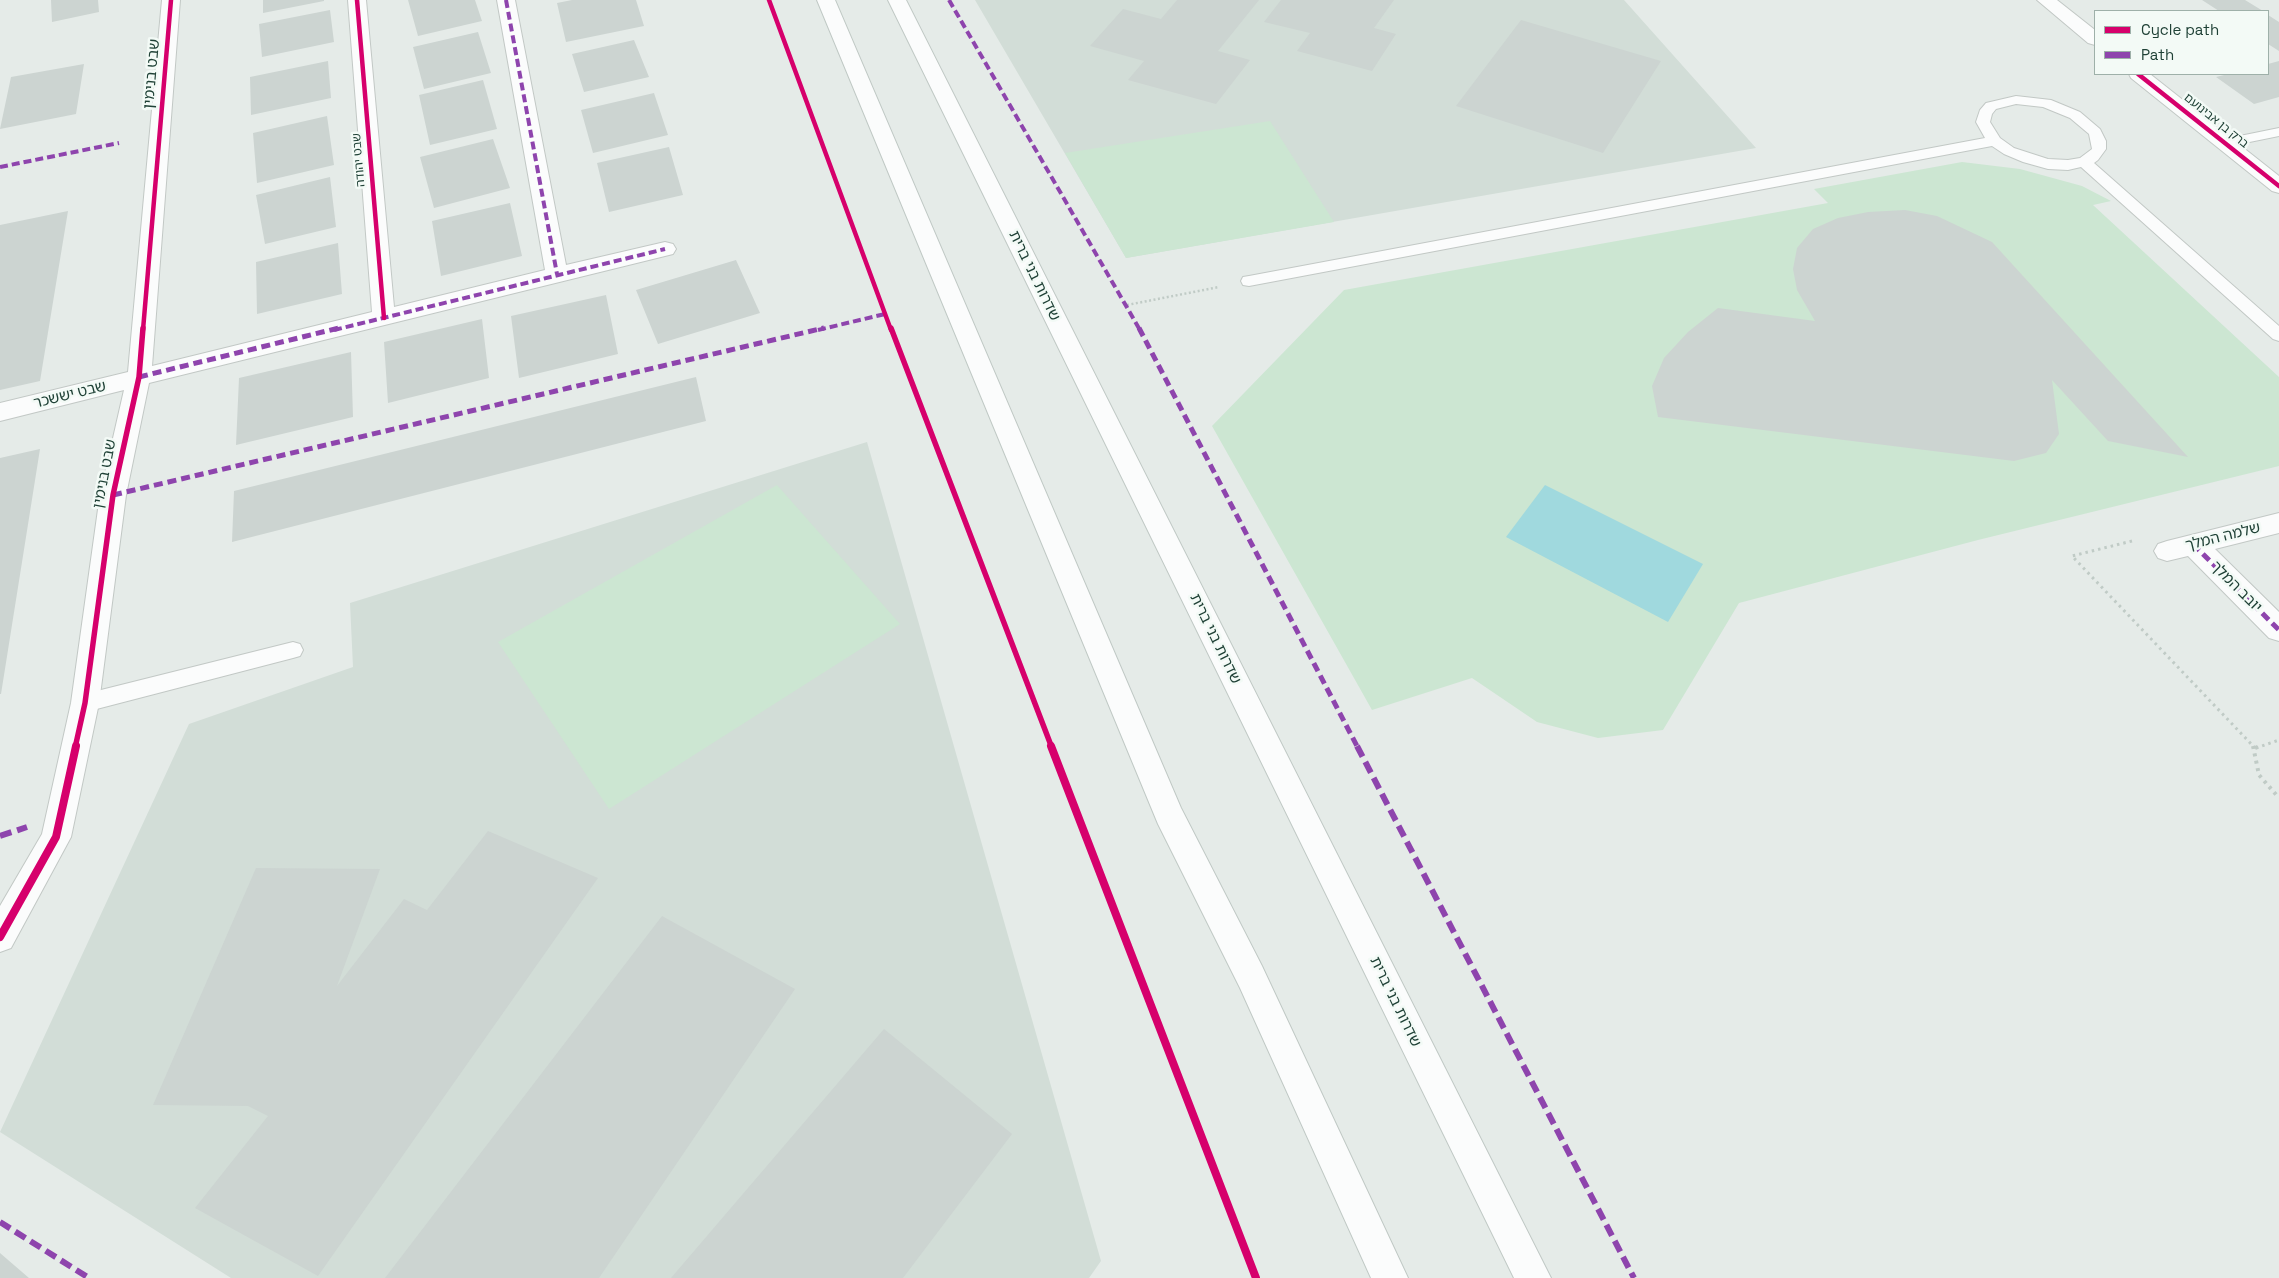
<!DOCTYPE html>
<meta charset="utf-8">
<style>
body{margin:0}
#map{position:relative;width:2279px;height:1278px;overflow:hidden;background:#e5ebe8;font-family:"Space Grotesk",sans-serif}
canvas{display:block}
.legend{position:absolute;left:2094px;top:10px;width:175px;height:65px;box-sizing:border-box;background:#f3faf6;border:1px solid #9eb0a9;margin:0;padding:6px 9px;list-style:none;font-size:15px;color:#1f4136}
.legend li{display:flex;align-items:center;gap:10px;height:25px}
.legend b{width:25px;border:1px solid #9eb0a9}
</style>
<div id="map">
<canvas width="2279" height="1278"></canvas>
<ul class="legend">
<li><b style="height:6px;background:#d6006c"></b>Cycle path</li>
<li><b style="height:6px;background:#8e44ad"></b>Path</li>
</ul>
</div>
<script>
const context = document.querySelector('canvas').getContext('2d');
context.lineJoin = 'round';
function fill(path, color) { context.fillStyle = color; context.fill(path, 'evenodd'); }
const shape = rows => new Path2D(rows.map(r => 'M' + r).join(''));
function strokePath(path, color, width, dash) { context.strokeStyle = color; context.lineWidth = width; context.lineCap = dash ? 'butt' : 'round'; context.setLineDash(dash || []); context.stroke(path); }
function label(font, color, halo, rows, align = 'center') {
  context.font = font + ' "Space Grotesk","Noto Sans Hebrew",sans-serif'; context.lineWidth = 5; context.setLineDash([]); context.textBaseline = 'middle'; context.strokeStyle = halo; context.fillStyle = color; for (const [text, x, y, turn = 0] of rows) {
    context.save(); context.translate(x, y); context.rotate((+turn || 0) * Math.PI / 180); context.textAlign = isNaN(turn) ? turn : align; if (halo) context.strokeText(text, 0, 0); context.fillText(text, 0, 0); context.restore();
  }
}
fill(shape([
 [975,0,1624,0,1756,148,1126,258],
 [867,442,1101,1261,1089,1278,231,1278,0,1132,189,724,353,667,350,603]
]), '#d2ddd7');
fill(shape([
 [1270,121,1334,222,1126,258,1065,153],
 [1962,162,2020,169,2082,186,2111,201,2093,205,2279,377,2279,466,1978,540,1739,603,1663,730,1598,738,1537,722,1472,678,1372,710,1212,426,1344,290,1828,203,1814,189],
 [777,485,900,624,609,809,498,642]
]), '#cce6d2');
fill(shape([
 [1545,485,1703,564,1668,622,1506,537]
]), '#a0d9de');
fill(shape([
 [51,0,98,0,99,12,52,22],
 [263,0,324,0,324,1,263,13],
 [408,0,475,0,482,21,418,36],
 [572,0,636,0,644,26,566,42,557,3],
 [1177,0,1259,0,1218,51,1250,60,1216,104,1128,80,1144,61,1090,46,1123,9,1161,19],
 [1281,0,1394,0,1374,28,1396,34,1372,71,1297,51,1310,33,1264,22],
 [2202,0,2245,0,2263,11,2219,11],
 [330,10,334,42,262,57,259,24],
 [2268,15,2279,22,2279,51,2268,44],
 [1521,20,1661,61,1603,153,1456,106],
 [478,32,491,73,424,89,413,47],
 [634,40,649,77,584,92,572,54],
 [328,61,331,98,251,115,250,77],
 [2279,61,2279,97,2254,104,2216,77,2228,74,2268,74,2268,64],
 [84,64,76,114,0,129,11,77],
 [483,80,497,129,430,145,419,95],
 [654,93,668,135,593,153,581,110],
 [327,116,334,165,257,183,253,133],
 [493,139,510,188,434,208,420,157],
 [669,147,683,195,609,212,597,163],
 [330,177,336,227,265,244,256,195],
 [510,203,522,256,441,276,432,221],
 [1905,210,1937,216,1992,242,2188,457,2108,441,2052,380,2059,434,2046,453,2014,461,1658,417,1652,386,1664,358,1688,332,1718,308,1815,321,1797,290,1793,269,1797,248,1813,229,1838,218,1868,212],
 [68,211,40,381,0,390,0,225],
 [338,243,342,294,257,314,256,262],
 [736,260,760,313,658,344,636,290],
 [606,295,618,354,519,378,511,316],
 [482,319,489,378,388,403,384,342],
 [351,352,353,417,236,445,239,378],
 [696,377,706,421,232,542,234,491],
 [40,449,1,694,0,694,0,458],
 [488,831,598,878,318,1276,195,1208,268,1116,248,1106,153,1105,256,868,380,869,337,986,404,899,427,910],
 [662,916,795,989,599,1278,385,1278],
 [884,1029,1012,1134,903,1278,671,1278],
 [0,1253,29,1278,0,1278]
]), '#ccd4d1');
const lane = shape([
 [2016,96,2051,100,2080,112,2100,129,2106,141,2106,149,2098,160,2094,163,2279,326,2279,341,2273,339,2081,167,2068,170,2048,169,2023,162,2004,154,1992,146,1249,286,1243,285,1241,281,1243,277,1249,276,1985,138,1976,122,1980,110,1986,103,2016,96],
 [2016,104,2043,107,2070,118,2089,134,2092,149,2080,158,2068,160,2048,159,2014,148,2000,138,1990,122,1992,114,1996,109,2016,104],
 [2279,128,2279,136,2225,147,2218,143,2225,139,2279,128],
 [293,642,300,644,303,650,300,656,293,658,85,712,78,709,75,703,78,697,85,694,293,642]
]);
const street = shape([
 [162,0,180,0,152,366,372,312,348,0,366,0,394,307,545,270,497,0,515,0,566,265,665,242,673,244,676,249,673,254,665,256,149,383,126,495,99,703,71,837,11,948,0,952,0,906,42,834,71,703,100,495,124,390,0,421,0,403,128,372,162,0],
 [2037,0,2057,0,2095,30,2095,45,2088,43,2037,0],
 [2129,74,2150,74,2279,176,2279,193,2272,191,2131,78,2129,74],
 [2279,513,2279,533,2215,549,2279,612,2279,641,2269,638,2188,556,2167,561,2158,558,2154,551,2158,544,2167,541,2279,513]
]);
const secondary = shape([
 [817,0,835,0,1181,808,1262,966,1408,1278,1371,1278,1240,988,1158,824,817,0],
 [888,0,906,0,1551,1278,1514,1278,888,0]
]);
strokePath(lane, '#c2c8c5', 2);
strokePath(street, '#c2c8c5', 2);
strokePath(secondary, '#c0c9c5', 2);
strokePath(shape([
 [1127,305,1219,287]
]), '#c0cbc6', 2.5, [2, 2.5]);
strokePath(shape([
 [2132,541,2072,556,2255,748],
 [2256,748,2279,740]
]), '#c0cbc6', 3, [2.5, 4]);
strokePath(shape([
 [2253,746,2259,775,2279,798],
 [2255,748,2260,746]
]), '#c0cbc6', 4, [3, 4.5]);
fill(lane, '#fbfcfc');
fill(street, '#fbfcfc');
fill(secondary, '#fbfcfc');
strokePath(shape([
 [506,0,557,274],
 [949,0,1140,330],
 [0,167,119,143],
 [334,330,665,249],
 [818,330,885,314]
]), '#8e44ad', 4, [8, 4]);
strokePath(shape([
 [1139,328,1358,748],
 [139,377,339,328],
 [113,495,824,328],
 [2193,544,2279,630]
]), '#8e44ad', 5, [9, 5]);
strokePath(shape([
 [1357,746,1634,1278],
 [0,836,27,827],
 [0,1222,89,1278]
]), '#8e44ad', 6, [12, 6]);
strokePath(shape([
 [357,0,384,318],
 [769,0,891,330],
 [2138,74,2279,186],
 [143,330,171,0]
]), '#d6006c', 4.5);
strokePath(shape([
 [891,328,1052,748],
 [75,748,85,703,113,495,139,377,143,328]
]), '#d6006c', 5.5);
strokePath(shape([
 [1051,746,1256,1278],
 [0,937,56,837,76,746]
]), '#d6006c', 8);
label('12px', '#1f4136', '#f3faf6', [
 ["ברק בן אבינועם",2216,121,39],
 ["שבט יהודה",359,160,-95]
]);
label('15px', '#1f4136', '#f3faf6', [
 ["שבט בנימין",152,74,-85],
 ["שדרות בני ברית",1034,276,64],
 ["שבט יששכר",70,395,-14],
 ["שבט בנימין",105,474,-79],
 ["שלמה המלך",2223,537,-14],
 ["יובב המלך",2236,587,45],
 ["שדרות בני ברית",1215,639,64],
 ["שדרות בני ברית",1395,1002,64]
]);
</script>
